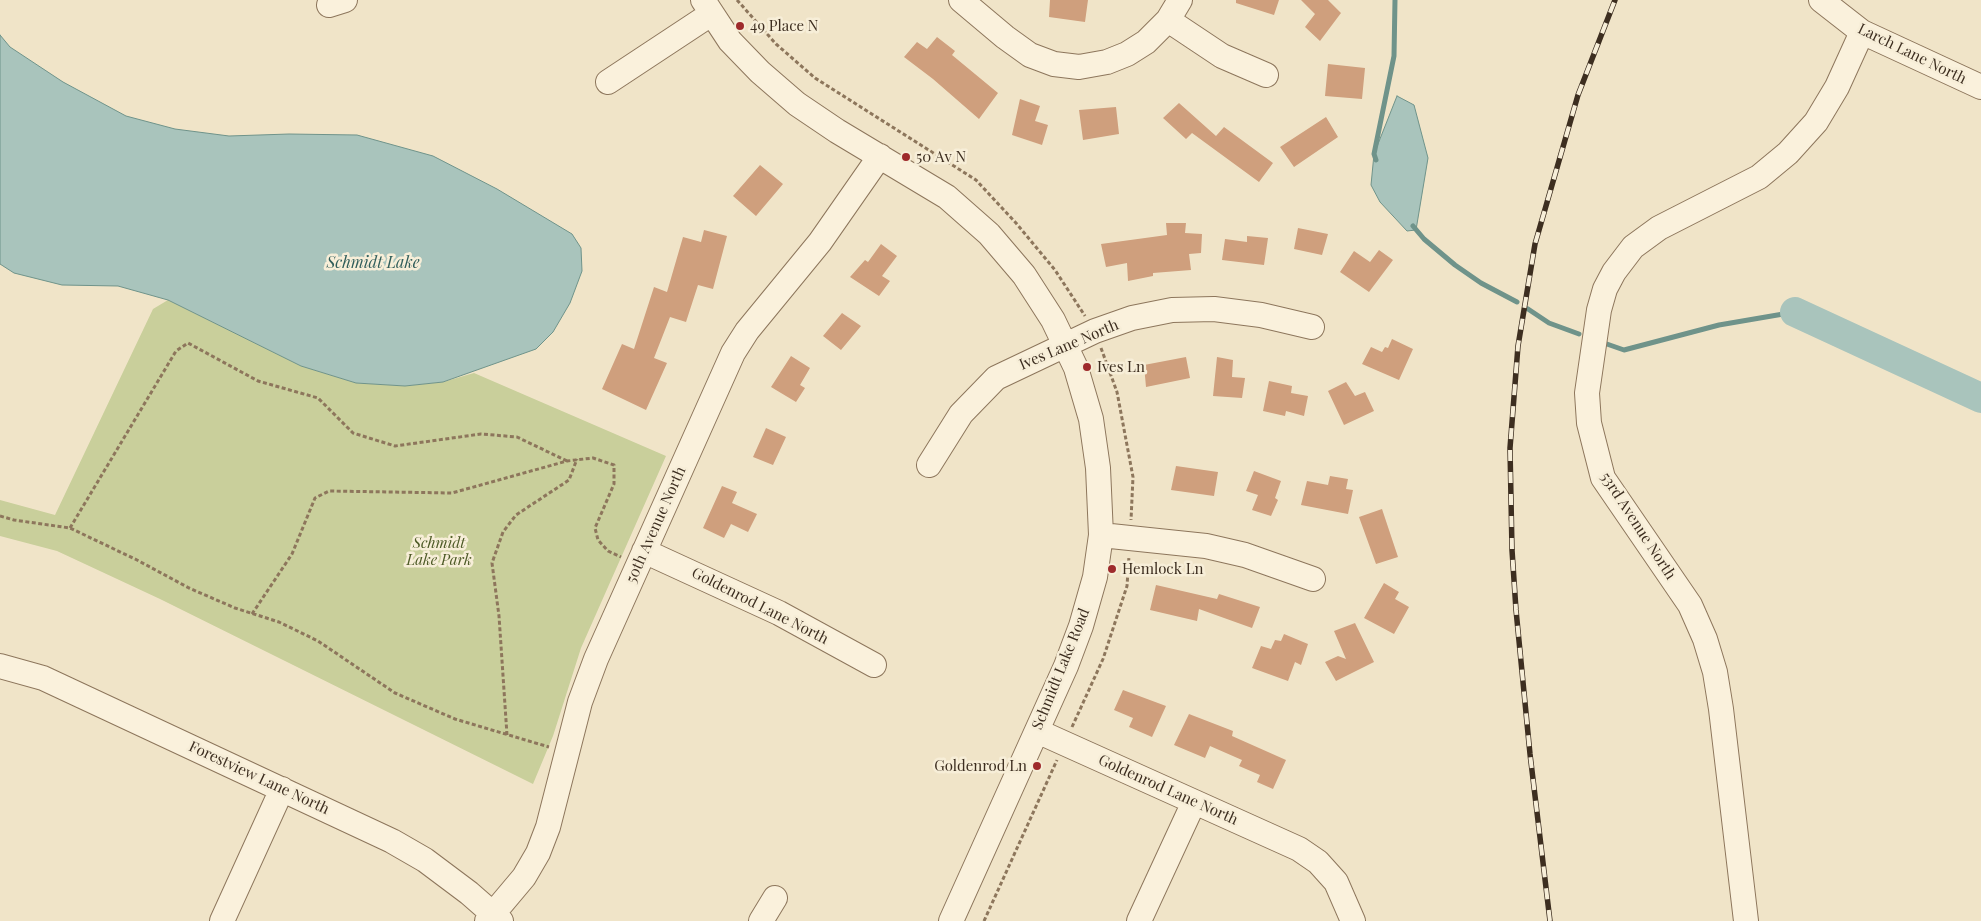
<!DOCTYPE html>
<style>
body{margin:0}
canvas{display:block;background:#f0e4c8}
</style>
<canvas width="1981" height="921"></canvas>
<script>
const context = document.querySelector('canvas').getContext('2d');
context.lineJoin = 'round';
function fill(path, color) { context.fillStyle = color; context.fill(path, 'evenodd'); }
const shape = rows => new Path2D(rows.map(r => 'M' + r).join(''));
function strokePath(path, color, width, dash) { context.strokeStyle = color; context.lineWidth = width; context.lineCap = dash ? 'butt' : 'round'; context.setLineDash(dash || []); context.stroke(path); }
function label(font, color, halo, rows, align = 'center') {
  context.font = font + ' "Playfair Display",serif'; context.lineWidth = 5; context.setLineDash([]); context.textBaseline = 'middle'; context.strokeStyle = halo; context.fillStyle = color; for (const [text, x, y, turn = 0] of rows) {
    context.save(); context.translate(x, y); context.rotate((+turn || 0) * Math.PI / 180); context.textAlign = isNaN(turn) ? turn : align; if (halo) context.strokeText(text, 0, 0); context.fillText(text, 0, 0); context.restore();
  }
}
fill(shape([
 [168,300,301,366,356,383,405,386,443,382,474,373,666,456,581,648,553,736,533,784,160,599,57,551,0,536,0,500,55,515,153,309]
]), '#c9cf9b');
const water = shape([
 [0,35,10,47,63,82,126,116,175,129,229,136,289,134,357,135,433,156,497,189,572,234,581,248,582,271,570,303,553,332,536,349,443,382,405,386,356,383,301,366,168,300,118,286,62,285,14,273,0,264,0,35],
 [1397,96,1414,105,1428,158,1416,230,1407,231,1380,202,1371,185,1374,154,1397,96]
]);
fill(water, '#a9c4bc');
strokePath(water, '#6f938a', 1);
strokePath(shape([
 [1376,160,1374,154,1394,56,1395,0],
 [1413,226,1424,239,1455,265,1481,283,1517,302],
 [1528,309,1549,323,1579,334],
 [1604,343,1624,350,1719,325,1795,312]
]), '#6f938a', 5);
strokePath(shape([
 [1795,312,1981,398]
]), '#a9c4bc', 30);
fill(shape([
 [1050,0,1088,0,1085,22,1049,17],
 [1236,0,1279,0,1274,15,1236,3],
 [1301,0,1328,0,1341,13,1320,41,1305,27,1315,14],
 [937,37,955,51,952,55,998,93,979,119,933,79,904,57,917,42,927,49],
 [1328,64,1365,68,1362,99,1325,96],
 [1020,99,1040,106,1035,121,1048,125,1042,145,1012,135],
 [1179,103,1216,136,1224,127,1273,163,1259,182,1192,133,1186,139,1163,118],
 [1116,107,1119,134,1083,140,1079,110],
 [1326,117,1338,137,1294,167,1280,147],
 [760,165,783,184,756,216,733,196],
 [1166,223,1186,223,1185,233,1202,234,1201,253,1189,254,1191,270,1153,273,1153,276,1128,281,1127,263,1106,267,1101,244,1167,235],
 [1298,228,1328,234,1322,255,1294,249],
 [704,230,727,236,713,289,698,285,686,322,670,317,654,358,667,363,646,410,602,389,622,344,634,349,654,287,667,292,683,237,701,242],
 [1247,236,1268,238,1264,265,1222,260,1225,239,1247,242],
 [881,244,897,256,882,276,890,281,879,296,850,277,865,260,868,262],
 [1379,250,1393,260,1369,292,1340,272,1354,251,1370,262],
 [842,313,861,326,841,350,823,336],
 [1392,339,1413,349,1399,380,1362,364,1371,347,1382,352,1385,347,1388,348],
 [791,356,810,368,800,385,805,388,796,402,771,387],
 [1186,357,1190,378,1146,387,1144,365],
 [1217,357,1233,360,1232,377,1245,378,1242,398,1213,396],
 [1269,381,1292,386,1291,393,1308,396,1304,416,1286,411,1285,416,1263,411],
 [1346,382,1355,396,1365,392,1374,411,1344,425,1328,391],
 [766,428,786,437,773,465,753,457],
 [1176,466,1218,472,1214,496,1171,490],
 [1254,471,1281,481,1275,498,1278,500,1271,516,1252,510,1258,495,1246,491],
 [1330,476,1348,479,1346,489,1353,490,1348,514,1301,505,1307,481,1328,485],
 [722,486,737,492,732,503,757,514,748,532,731,524,724,538,703,528],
 [1382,509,1398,557,1376,564,1359,517],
 [1384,583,1399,592,1395,599,1409,607,1394,634,1364,618],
 [1156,585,1217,599,1219,594,1260,607,1252,628,1199,609,1197,621,1150,610],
 [1355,623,1374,662,1336,681,1325,662,1338,656,1346,659,1334,631],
 [1284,634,1308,644,1301,665,1295,662,1288,681,1252,668,1261,646,1271,649,1275,640,1281,641],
 [1123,690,1166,706,1152,737,1129,727,1133,718,1114,710],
 [1189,714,1233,731,1232,736,1286,760,1273,789,1257,782,1260,775,1239,766,1242,760,1210,746,1205,758,1174,745]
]), '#cf9f7d');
const minor = shape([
 [703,0,730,41,760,72,797,104,837,131,947,197,989,234,1024,275,1053,320,1076,368,1091,419,1098,468,1101,535,1095,577,1081,626,1066,666,951,921],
 [961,0,1005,37,1030,55,1054,64,1079,67,1107,62,1127,54,1146,42,1168,20,1180,0],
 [1821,0,1862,32,1981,87],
 [329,5,345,0],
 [1168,20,1222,56,1266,75],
 [608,82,711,14],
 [929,465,961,414,996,378,1095,331,1132,318,1172,310,1214,309,1261,315,1312,327],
 [1101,535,1206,546,1245,555,1313,579],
 [644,551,779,613,874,665],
 [0,666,43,678,392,841,425,860,469,893,501,921],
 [1037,731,1299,849,1318,862,1336,882,1353,921],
 [222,921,282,789],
 [487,921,524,877,538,853,548,827,580,702,596,659,733,353,747,331,820,242,880,156],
 [761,921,775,898],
 [1139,921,1194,802],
 [1746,921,1721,709,1715,672,1705,639,1690,605,1603,478,1589,423,1587,393,1599,310,1605,289,1614,272,1633,247,1659,228,1759,177,1788,153,1816,122,1837,87,1862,32]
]);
strokePath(minor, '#8d765c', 26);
strokePath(shape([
 [737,0,776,44,815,78,976,180,1016,223,1055,270,1085,316],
 [1101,348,1117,392,1133,477,1131,520],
 [0,516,14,520,70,528,137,560,189,588,235,608,279,622,318,641,395,693,455,719,549,747],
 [70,528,176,351,188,343,258,381,318,398,353,433,395,446,481,434,517,437,567,461],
 [252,614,292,554,315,498,329,491,452,493,567,461,593,458,614,465,614,484,595,528,598,540,608,551,621,557],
 [1072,727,1103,659,1127,586,1129,556],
 [507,735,499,616,492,563,503,532,516,515,569,480,577,459],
 [984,921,1057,760]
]), '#8d765c', 3, [4, 2.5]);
strokePath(minor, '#faf1dc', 24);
const rail = shape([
 [1550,921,1530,754,1516,610,1512,550,1510,448,1518,346,1535,244,1578,95,1615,0]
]);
strokePath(rail, '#3d2e20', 5.5);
strokePath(rail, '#f7eed8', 4, [11]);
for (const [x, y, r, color] of [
 [740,26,5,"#9e2a2b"],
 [906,157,5,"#9e2a2b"],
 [1087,367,5,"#9e2a2b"],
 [1112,569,5,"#9e2a2b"],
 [1037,766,5,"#9e2a2b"]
]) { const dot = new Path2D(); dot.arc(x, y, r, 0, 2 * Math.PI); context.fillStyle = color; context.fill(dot); strokePath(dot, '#f7eed8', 2); }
label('15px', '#3d2e20', '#f7eed8', [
 ["49 Place N",750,26],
 ["50 Av N",916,157],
 ["Ives Ln",1097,367],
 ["Hemlock Ln",1122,569],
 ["Goldenrod Ln",1027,766,"right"]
], 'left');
label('15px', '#3d2e20', '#f7eed8', [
 ["Larch Lane North",1912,54,26],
 ["Ives Lane North",1069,345,-23],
 ["50th Avenue North",656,525,-66],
 ["53rd Avenue North",1638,526,57],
 ["Goldenrod Lane North",760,606,27],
 ["Schmidt Lake Road",1061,669,-68],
 ["Forestview Lane North",259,778,25],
 ["Goldenrod Lane North",1168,790,24]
]);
label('italic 15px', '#4d5a26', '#f7eed8', [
 ["Schmidt",439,543],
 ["Lake Park",439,560]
]);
label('italic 16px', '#2f5d5a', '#f7eed8', [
 ["Schmidt Lake",373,263]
]);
</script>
